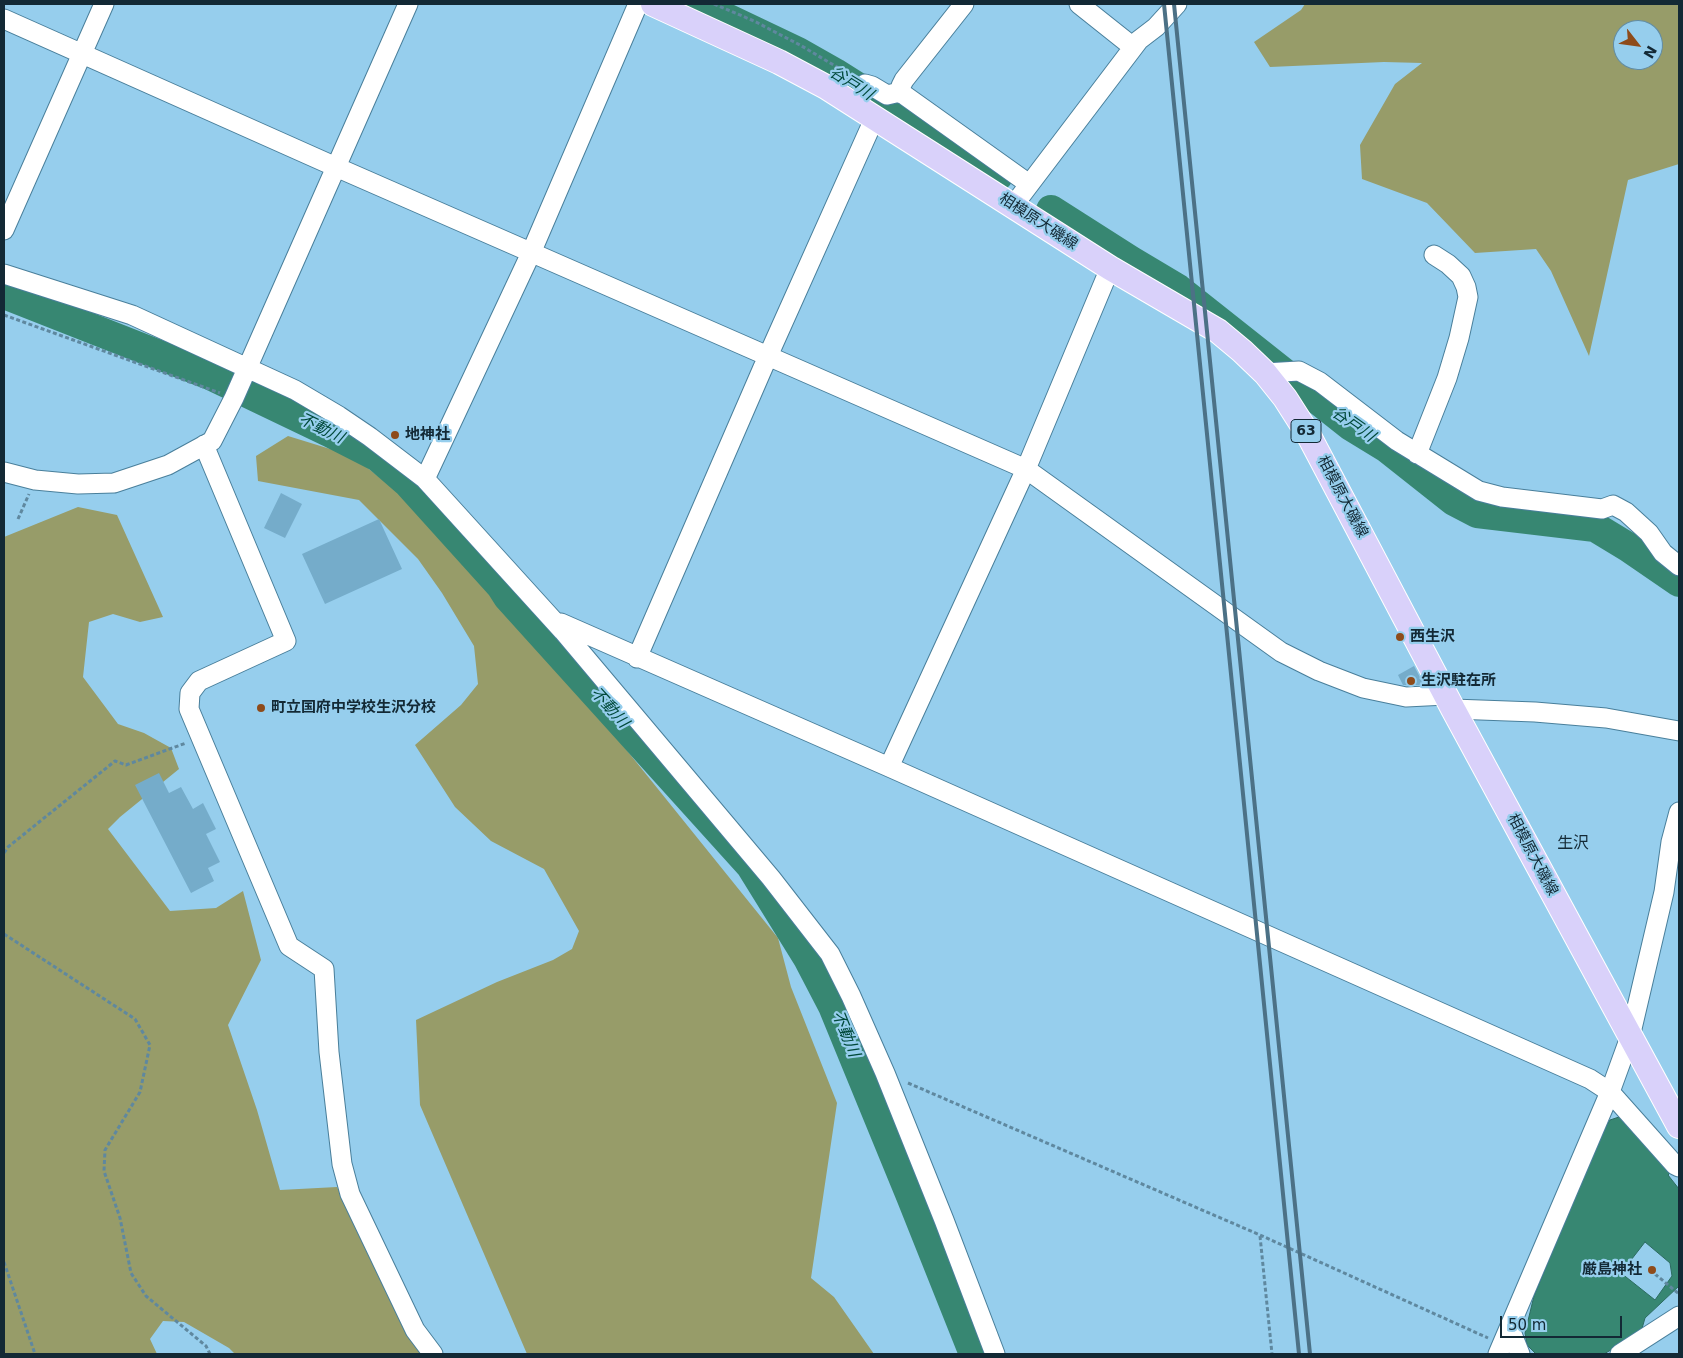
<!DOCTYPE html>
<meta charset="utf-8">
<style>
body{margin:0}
#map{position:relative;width:1683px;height:1358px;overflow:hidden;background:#96ceed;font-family:"DejaVu Sans",sans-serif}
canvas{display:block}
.frame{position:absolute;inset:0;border:5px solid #132935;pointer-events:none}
.north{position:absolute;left:1613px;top:20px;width:50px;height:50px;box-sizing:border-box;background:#96ceed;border:1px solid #628ca3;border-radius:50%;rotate:120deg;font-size:14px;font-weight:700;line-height:20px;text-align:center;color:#132935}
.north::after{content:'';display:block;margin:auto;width:18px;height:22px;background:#8e4b1a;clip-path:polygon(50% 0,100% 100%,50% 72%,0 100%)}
.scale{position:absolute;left:1500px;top:1316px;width:122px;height:22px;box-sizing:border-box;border:2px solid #132935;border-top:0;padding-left:6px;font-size:15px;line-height:18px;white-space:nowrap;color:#132935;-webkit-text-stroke:4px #96ceed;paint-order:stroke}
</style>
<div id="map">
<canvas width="1683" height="1358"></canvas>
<div class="frame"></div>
<div class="north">N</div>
<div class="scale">50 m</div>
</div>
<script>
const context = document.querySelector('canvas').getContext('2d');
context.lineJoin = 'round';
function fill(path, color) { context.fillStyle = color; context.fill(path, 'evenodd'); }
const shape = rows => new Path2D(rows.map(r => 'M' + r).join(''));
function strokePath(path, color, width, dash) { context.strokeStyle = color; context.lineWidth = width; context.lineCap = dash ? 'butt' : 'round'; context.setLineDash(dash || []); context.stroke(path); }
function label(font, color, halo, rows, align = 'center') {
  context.font = font + ' "DejaVu Sans","Noto Sans JP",sans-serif'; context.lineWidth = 4.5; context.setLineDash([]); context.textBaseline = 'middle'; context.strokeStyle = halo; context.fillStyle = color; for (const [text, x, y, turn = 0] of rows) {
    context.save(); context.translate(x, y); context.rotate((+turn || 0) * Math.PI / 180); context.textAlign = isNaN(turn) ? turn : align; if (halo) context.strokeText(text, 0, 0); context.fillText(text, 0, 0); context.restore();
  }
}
fill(shape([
 [1305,4,1679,4,1679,164,1628,180,1589,356,1551,271,1536,249,1475,253,1427,203,1362,179,1360,145,1395,84,1422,63,1384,62,1270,67,1254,42,1301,10],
 [1623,30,1653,30,1653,60,1623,60],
 [288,436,353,456,427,516,579,691,778,938,791,987,837,1103,811,1278,834,1297,874,1354,527,1354,420,1105,416,1020,497,982,553,960,572,949,579,931,544,869,491,841,455,807,415,745,461,705,478,684,474,646,442,593,418,559,359,500,258,481,256,456],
 [78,507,117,515,163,617,140,622,113,614,89,622,83,677,118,724,144,733,171,748,179,769,120,817,108,829,170,911,216,908,243,891,261,960,228,1025,257,1110,280,1190,337,1187,420,1354,235,1354,229,1348,184,1322,163,1321,150,1339,157,1354,5,1354,4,1348,4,537]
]), '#979c69');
const water = shape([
 [1622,1116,1674,1169,1668,1175,1679,1189,1679,1286,1645,1318,1641,1332,1604,1354,1536,1354,1527,1345,1525,1333,1534,1296,1600,1136,1610,1120,1622,1116],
 [1645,1242,1670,1263,1672,1276,1655,1300,1621,1273,1645,1242]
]);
fill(water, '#378772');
strokePath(water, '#2c6b60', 1);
strokePath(shape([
 [697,4,798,52,835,73,998,176],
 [1051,210,1131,261,1178,289,1351,426,1387,448,1454,501,1477,513,1595,527,1628,547,1679,582],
 [4,294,210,375,329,432,378,457,408,483,501,586,508,597,751,866,808,958,833,1006,911,1196,974,1354]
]), '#378772', 30);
fill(shape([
 [281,493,302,504,285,538,264,528],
 [379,519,402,569,325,604,302,554],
 [1414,666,1424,685,1403,685,1398,675],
 [159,773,169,793,181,787,193,809,203,803,216,829,206,834,220,862,208,868,214,881,191,893,135,785]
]), '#75acca');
const minor = shape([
 [1079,4,1133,47],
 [4,19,336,167,1026,469,1281,652,1319,671,1363,688,1406,697,1446,695],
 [865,84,872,86,887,95,900,92,1029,184],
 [902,94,901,86,904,80,964,4],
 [1013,206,1139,40,1156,27,1177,4],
 [4,230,104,4],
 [4,274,132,315,295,390,339,416,370,437,425,479,563,631,771,878,830,954,851,996,885,1073,944,1220,995,1354],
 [1265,373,1299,371,1320,382,1397,441,1479,491,1502,497,1602,509,1613,505,1626,512,1649,533,1663,553,1679,566],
 [204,445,286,641,199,681,190,693,189,709,289,946,324,969,329,1052,342,1164,350,1194,415,1330,433,1354],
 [1417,454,1447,378,1459,338,1468,297,1466,287,1461,276,1448,264,1434,255],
 [4,472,35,480,78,484,114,483,168,465,212,441,234,398,408,4],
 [425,479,531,253,638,4],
 [561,623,889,767,1590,1079,1610,1092,1630,1037,1664,892,1671,842,1679,812],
 [637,658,768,356,875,117],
 [1453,709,1535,712,1606,718,1679,731],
 [889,767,1026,469,1110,268],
 [1510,1329,1520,1354],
 [1498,1354,1610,1092,1675,1165,1679,1167],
 [1620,1354,1679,1316]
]);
const major = shape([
 [653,4,779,62,826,87,1110,268,1218,331,1242,351,1265,373,1285,398,1308,434,1453,709,1679,1126]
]);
strokePath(minor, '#497f9b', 21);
strokePath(major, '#fff', 26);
strokePath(shape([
 [714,4,754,21,800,45,852,76],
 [4,315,220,393],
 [18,519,29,494],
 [4,853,8,847,115,761,126,765,186,743],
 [4,934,135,1019,150,1045,140,1092,105,1150,104,1171,120,1218,131,1273,146,1296,206,1346,210,1354],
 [908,1083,1260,1235,1488,1338],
 [1260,1236,1272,1354],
 [4,1262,35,1354],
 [1655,1274,1679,1294]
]), '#5f889f', 3, [4, 2.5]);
strokePath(minor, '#fff', 19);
strokePath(major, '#d9d1fa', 24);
strokePath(shape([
 [1164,4,1299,1354],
 [1174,4,1310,1354]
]), '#4c7186', 4);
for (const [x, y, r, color] of [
 [395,435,5,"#8e4b1a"],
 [1400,637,5,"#8e4b1a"],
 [1411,681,5,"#8e4b1a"],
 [261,708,5,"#8e4b1a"],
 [1652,1270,5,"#8e4b1a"]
]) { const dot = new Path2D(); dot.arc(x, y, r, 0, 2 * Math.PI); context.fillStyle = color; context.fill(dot); strokePath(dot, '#96ceed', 2); }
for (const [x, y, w] of [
 [1306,431,30]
]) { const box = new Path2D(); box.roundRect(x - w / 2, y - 11.5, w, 23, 4); context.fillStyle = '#96ceed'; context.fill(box); strokePath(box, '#132935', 1); }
label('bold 14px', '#132935', null, [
 ["63",1306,431]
]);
label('15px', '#132935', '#96ceed', [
 ["相模原大磯線",1038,222,33],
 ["相模原大磯線",1342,497,62],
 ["相模原大磯線",1532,855,62]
]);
label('bold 15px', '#132935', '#96ceed', [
 ["地神社",405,435],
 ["西生沢",1410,637],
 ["生沢駐在所",1421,681],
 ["町立国府中学校生沢分校",271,708],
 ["厳島神社",1642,1270,"right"]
], 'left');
label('italic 16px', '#01493a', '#96ceed', [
 ["谷戸川",851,84,32],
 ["谷戸川",1353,425,35],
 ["不動川",321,429,26],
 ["不動川",609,708,48],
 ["不動川",845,1034,68]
]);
label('16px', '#132935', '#96ceed', [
 ["生沢",1573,844]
]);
</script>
